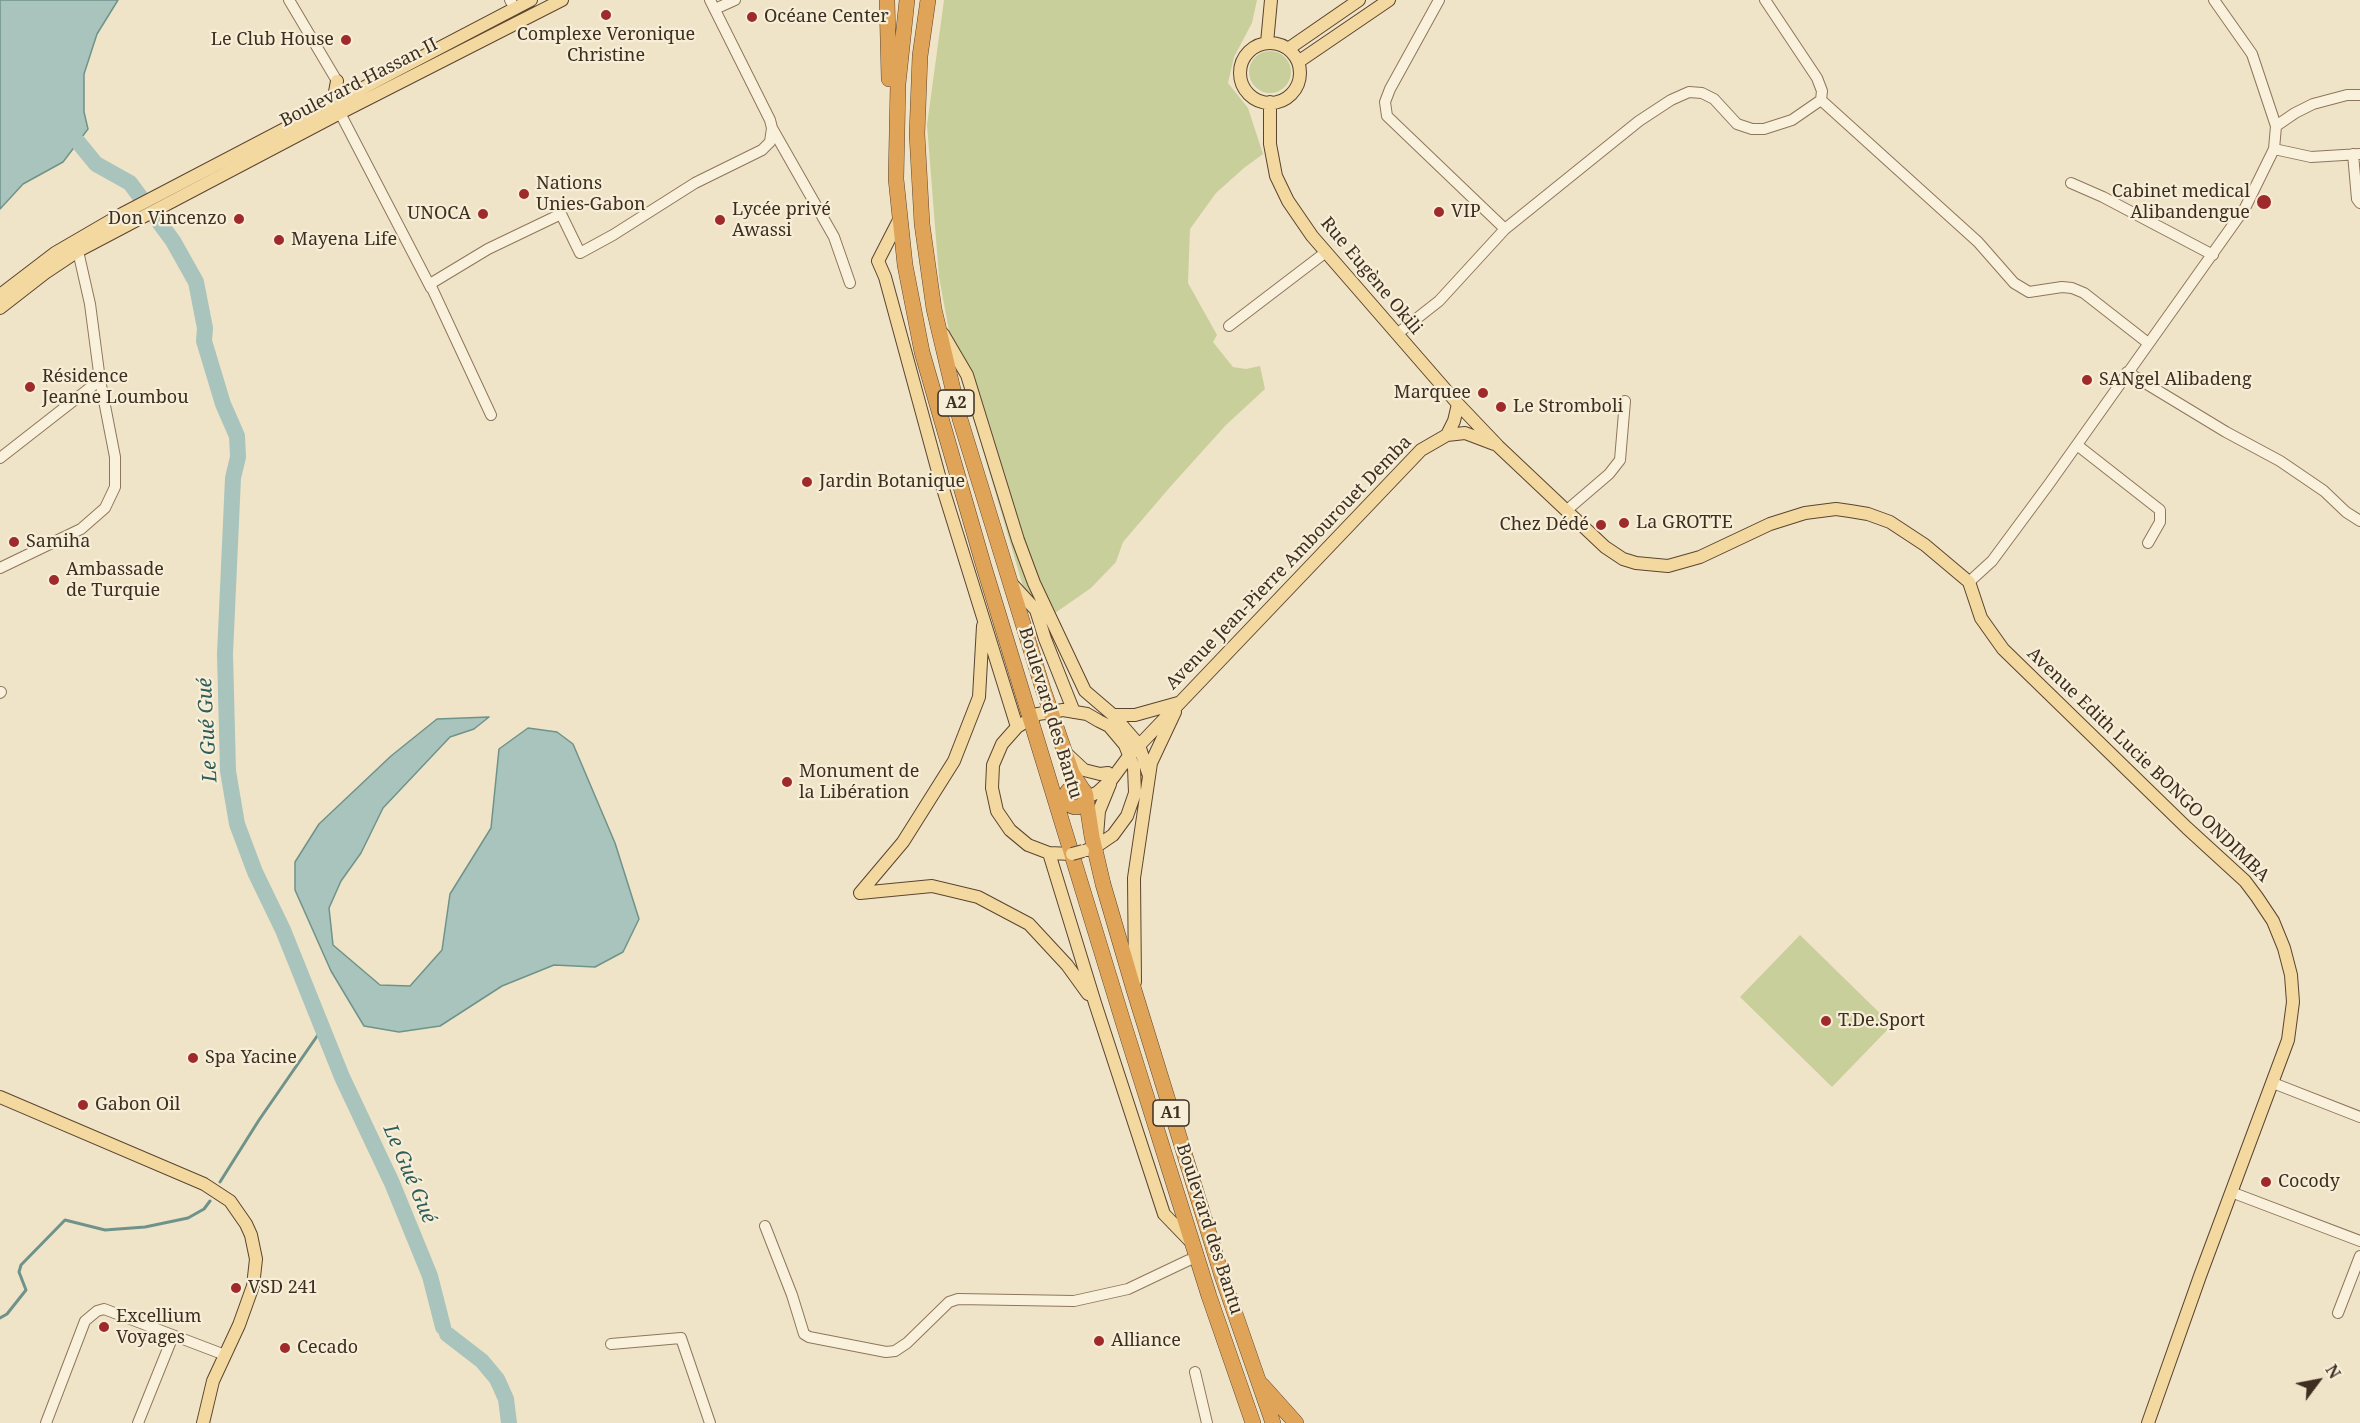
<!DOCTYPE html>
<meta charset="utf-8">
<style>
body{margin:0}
#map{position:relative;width:2360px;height:1423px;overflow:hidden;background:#f0e4c8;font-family:"Noto Serif",serif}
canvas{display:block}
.north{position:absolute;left:2288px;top:1351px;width:60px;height:60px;-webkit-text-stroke:4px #f7eed8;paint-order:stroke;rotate:58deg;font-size:16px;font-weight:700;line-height:24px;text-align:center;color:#3d2e20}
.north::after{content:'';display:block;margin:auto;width:21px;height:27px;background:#3d2e20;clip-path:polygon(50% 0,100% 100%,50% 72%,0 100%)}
</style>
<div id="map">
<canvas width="2360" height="1423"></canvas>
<div class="north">N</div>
</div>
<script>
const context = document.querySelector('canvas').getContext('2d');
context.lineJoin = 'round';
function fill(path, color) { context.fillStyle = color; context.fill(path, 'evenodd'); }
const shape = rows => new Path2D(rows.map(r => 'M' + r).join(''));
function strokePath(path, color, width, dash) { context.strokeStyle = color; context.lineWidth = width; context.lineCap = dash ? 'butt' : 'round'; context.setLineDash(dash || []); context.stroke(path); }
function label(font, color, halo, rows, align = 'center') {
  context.font = font + ' "Noto Serif",serif'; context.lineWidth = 4.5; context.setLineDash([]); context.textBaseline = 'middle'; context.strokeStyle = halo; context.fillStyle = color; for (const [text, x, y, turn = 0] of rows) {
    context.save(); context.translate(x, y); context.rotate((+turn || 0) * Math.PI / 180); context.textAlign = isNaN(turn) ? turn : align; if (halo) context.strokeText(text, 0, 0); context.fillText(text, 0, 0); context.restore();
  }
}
fill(shape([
 [944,0,1257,0,1252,23,1234,57,1228,83,1248,108,1263,154,1244,168,1216,193,1190,229,1188,283,1217,335,1213,342,1233,367,1246,369,1260,366,1265,389,1226,425,1171,486,1123,542,1116,562,1091,588,1035,627,951,342,939,277,927,125],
 '1249 72a21 21 0 1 1 42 0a21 21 0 1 1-42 0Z',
 [1800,935,1892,1025,1832,1087,1740,997]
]), '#c9cf9b');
const water = shape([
 [0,0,118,0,97,34,84,74,84,112,88,129,63,162,23,184,0,209,0,0],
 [489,717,474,729,450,737,383,808,361,853,341,881,329,908,333,945,380,985,410,986,442,950,450,894,491,828,499,749,528,728,557,732,573,744,615,843,639,919,623,952,595,967,554,965,502,986,440,1026,399,1032,364,1026,331,971,295,890,295,862,319,824,391,756,437,719,489,717]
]);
fill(water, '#a9c4bc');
strokePath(water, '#6f938a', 1.5);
strokePath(shape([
 [220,1182,259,1120,322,1029],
 [0,1318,7,1314,26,1290,19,1272,21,1265,65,1220,105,1230,145,1227,188,1218,204,1209,210,1201]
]), '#6f938a', 3);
strokePath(shape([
 [78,142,96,164,130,183,173,241,196,282,205,328,204,341,223,404,237,436,238,457,233,478,225,654,228,771,237,824,255,872,283,930,342,1077,392,1183,430,1276,443,1327],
 [447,1334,482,1361,497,1379,506,1399,509,1423]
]), '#a9c4bc', 16);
const minor = shape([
 [289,0,337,81],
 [510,0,515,8],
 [1439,0,1390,89,1385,102,1387,116,1505,229],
 [2214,0,2252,54,2276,126],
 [715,9,735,0],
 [1821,100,1978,242,2014,283,2029,292,2062,287,2072,288,2084,293,2148,343],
 [340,113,431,288],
 [772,128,834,237,850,283],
 [2274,149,2311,157,2360,154],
 [2353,154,2357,199,2360,203],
 [2071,183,2103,197,2213,255],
 [1229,326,1326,252],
 [1397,334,1439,301,1505,229,1639,121,1671,100,1689,92,1702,93,1714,99,1737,124,1752,129,1764,129,1792,120,1821,100,1822,91,1817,78,1765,0],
 [2127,372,2226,432,2280,461,2324,491,2346,512,2360,521],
 [491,415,430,284,488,249,561,214,580,253,613,235,695,183,762,150,770,142,772,128,770,120,710,0],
 [2077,445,2160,510,2160,522,2148,543],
 [0,458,100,380],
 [1567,510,1609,474,1620,460,1625,401],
 [0,568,81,529,105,508,115,487,115,457,100,380,90,304,78,251],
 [1969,582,1992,561,2049,484,2245,208,2274,149,2276,126,2295,113,2313,104,2347,95,2360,95],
 [0,693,1,692],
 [2273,1083,2360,1117],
 [2231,1192,2360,1241],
 [765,1226,792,1295,804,1334,809,1337,886,1352,895,1351,907,1343,949,1302,958,1299,1074,1301,1128,1289,1189,1260,1197,1258],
 [2338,1313,2360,1256],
 [611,1344,681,1338,710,1423],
 [1195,1372,1207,1423],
 [46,1423,85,1321,97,1311,104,1309,225,1355],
 [138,1423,173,1336]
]);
const major = shape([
 [1267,43,1271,0],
 '1240 73a30 30 0 1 1 60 0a30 30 0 1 1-60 0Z',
 [1288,49,1359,0],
 [1298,62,1389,0],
 [1270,102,1270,144,1276,176,1288,201,1312,236,1458,404,1498,446,1605,547,1623,559,1636,563,1668,566,1700,557,1770,524,1805,513,1836,509,1850,511,1868,514,1890,522,1925,545,1969,582,1981,618,2003,649,2187,828,2245,881,2257,897,2273,921,2284,948,2291,975,2293,1002,2288,1040,2200,1276,2148,1423],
 [333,103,337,81],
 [899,220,878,261,885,277,940,479,1017,727],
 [0,295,55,253,122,214,531,0],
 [0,308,45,273,78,251,340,113,562,0],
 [943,334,967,375,1018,540,1034,583,1085,691,1113,715,1135,715,1178,703],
 [1447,435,1454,421,1458,404],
 [1011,583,1036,610,1045,639,1074,712],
 [1113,715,1139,745,1148,773],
 [1068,755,1084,770,1100,774,1108,773],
 [1086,798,1098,792,1112,779,1129,756,1421,450,1447,435,1465,433,1494,444],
 [1097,836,1099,811,1110,784],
 [1049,853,1095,1003,1164,1214,1192,1243],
 [1072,854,1049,853,1028,845,1010,830,997,811,992,788,993,765,1002,744,1017,727,1038,714,1063,710,1087,714,1099,721,1109,726,1125,745,1134,768,1135,793,1127,816,1113,835,1094,848,1087,850],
 [860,893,903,842,954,761,979,697,983,626],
 [860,893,932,886,978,897,1029,924,1067,965,1088,994],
 [1135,982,1134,878,1151,763,1175,712],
 [0,1097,204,1184,230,1201,246,1224,251,1235,256,1259,253,1286,239,1325,213,1381,203,1423]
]);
const highway = shape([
 [887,0,889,79],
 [907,0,898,84,896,179,905,265,922,352,984,567,1124,1025,1209,1296,1253,1423],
 [928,0,920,56,917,134,922,224,934,309,960,419,1043,689,1072,773,1083,790],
 '1066 797a10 10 0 1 1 20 0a10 10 0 1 1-20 0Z',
 [1086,798,1092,837,1103,884,1134,990,1222,1276,1273,1423],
 [1262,1385,1296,1423]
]);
strokePath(minor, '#8d765c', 12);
strokePath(major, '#5b4430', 14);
strokePath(highway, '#5b4430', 16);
strokePath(minor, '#faf1dc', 10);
strokePath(major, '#f3d9a0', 12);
strokePath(highway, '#e0a458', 15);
const majorBridge = shape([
 [1072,854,1083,851]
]);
strokePath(majorBridge, '#5b4430', 14, []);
strokePath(majorBridge, '#f3d9a0', 12);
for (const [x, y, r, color] of [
 [606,15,6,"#9e2a2b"],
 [752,17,6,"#9e2a2b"],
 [346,40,6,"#9e2a2b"],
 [524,194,6,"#9e2a2b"],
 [2264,202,8,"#9e2a2b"],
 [1439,212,6,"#9e2a2b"],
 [483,214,6,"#9e2a2b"],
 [239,219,6,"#9e2a2b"],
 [720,220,6,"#9e2a2b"],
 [279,240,6,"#9e2a2b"],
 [2087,380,6,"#9e2a2b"],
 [30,387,6,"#9e2a2b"],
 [1483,393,6,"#9e2a2b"],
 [1501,407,6,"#9e2a2b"],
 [807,482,6,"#9e2a2b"],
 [1624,523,6,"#9e2a2b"],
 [1601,525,6,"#9e2a2b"],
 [14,542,6,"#9e2a2b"],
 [54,580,6,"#9e2a2b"],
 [787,782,6,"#9e2a2b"],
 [1826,1021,6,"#9e2a2b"],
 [193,1058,6,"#9e2a2b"],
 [83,1105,6,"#9e2a2b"],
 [2266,1182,6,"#9e2a2b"],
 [236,1288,6,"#9e2a2b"],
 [104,1327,6,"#9e2a2b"],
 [1099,1341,6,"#9e2a2b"],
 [285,1348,6,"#9e2a2b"]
]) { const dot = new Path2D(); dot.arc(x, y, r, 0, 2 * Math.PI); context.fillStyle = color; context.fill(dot); strokePath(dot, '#f7eed8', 2); }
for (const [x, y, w] of [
 [956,403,36],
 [1171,1113,36]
]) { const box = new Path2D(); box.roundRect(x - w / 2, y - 13, w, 26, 4.5); context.fillStyle = '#f7eed8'; context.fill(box); strokePath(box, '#3d2e20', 1.5); }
label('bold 16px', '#3d2e20', null, [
 ["A2",956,403],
 ["A1",1171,1113]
]);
label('18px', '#3d2e20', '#f7eed8', [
 ["Océane Center",764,17],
 ["Complexe Veronique",606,35,"center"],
 ["Christine",606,56,"center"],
 ["Le Club House",334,40,"right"],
 ["Nations",536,184],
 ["Unies-Gabon",536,205],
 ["Cabinet medical",2250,192,"right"],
 ["Alibandengue",2250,213,"right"],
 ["Lycée privé",732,210],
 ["Awassi",732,231],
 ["VIP",1451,212],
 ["UNOCA",471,214,"right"],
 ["Don Vincenzo",227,219,"right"],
 ["Mayena Life",291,240],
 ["Résidence",42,377],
 ["Jeanne Loumbou",42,398],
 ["SANgel Alibadeng",2099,380],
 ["Marquee",1471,393,"right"],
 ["Le Stromboli",1513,407],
 ["Jardin Botanique",819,482],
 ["La GROTTE",1636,523],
 ["Chez Dédé",1589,525,"right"],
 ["Samiha",26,542],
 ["Ambassade",66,570],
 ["de Turquie",66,591],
 ["Monument de",799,772],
 ["la Libération",799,793],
 ["T.De.Sport",1838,1021],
 ["Spa Yacine",205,1058],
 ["Gabon Oil",95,1105],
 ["Cocody",2278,1182],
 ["VSD 241",248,1288],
 ["Excellium",116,1317],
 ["Voyages",116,1338],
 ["Alliance",1111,1341],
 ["Cecado",297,1348]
], 'left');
label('18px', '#3d2e20', '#f7eed8', [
 ["Boulevard Hassan II",359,83,-27],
 ["Rue Eugène Okili",1371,276,50],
 ["Avenue Jean-Pierre Ambourouet Demba",1289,563,-46],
 ["Boulevard des Bantu",1050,713,73],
 ["Avenue Edith Lucie BONGO ONDIMBA",2148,765,44],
 ["Boulevard des Bantu",1209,1229,72]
]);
label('italic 20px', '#2f5d5a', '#f7eed8', [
 ["Le Gué Gué",208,730,-93],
 ["Le Gué Gué",409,1174,67]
]);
</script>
